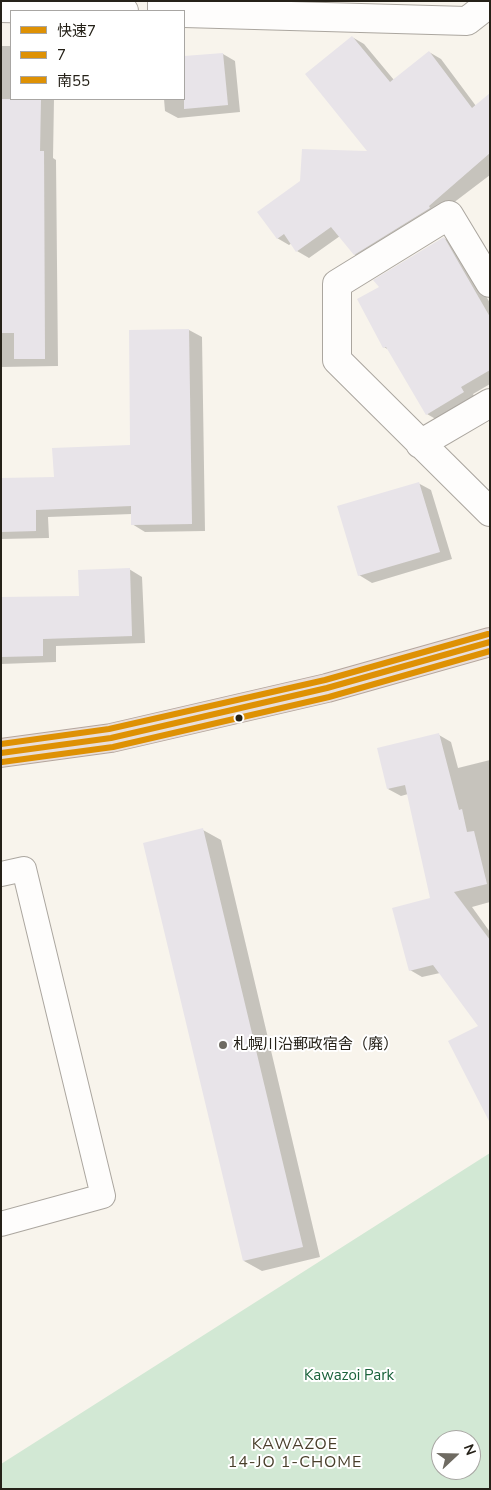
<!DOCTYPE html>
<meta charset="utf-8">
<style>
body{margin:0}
#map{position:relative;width:491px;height:1490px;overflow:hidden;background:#f8f4ec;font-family:"Nunito Sans","Noto Sans JP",sans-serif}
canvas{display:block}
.frame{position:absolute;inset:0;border:2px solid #252118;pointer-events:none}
.legend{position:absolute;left:10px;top:10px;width:175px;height:90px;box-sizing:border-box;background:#fff;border:1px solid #a8a6a3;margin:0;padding:6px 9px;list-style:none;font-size:15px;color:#252118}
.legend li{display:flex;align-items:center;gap:10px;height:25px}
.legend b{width:25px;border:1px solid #a8a6a3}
.north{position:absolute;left:431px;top:1430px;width:50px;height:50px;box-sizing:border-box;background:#fff;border:1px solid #a8a6a3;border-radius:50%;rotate:69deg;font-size:14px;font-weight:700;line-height:20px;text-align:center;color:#252118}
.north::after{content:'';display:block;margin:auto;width:18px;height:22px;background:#6f6b62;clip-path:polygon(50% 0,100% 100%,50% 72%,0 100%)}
</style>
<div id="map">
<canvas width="491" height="1490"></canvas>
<div class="frame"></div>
<ul class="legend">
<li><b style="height:6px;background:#de9104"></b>快速7</li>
<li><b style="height:6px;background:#de9104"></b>7</li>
<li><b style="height:6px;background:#de9104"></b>南55</li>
</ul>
<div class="north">N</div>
</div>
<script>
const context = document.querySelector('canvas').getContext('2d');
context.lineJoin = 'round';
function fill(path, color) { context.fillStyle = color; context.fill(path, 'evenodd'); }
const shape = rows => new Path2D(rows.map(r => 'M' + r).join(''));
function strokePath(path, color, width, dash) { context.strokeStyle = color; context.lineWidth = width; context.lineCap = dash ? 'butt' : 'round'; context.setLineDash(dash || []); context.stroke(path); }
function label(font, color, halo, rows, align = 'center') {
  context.font = font + ' "Nunito Sans","Noto Sans JP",sans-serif'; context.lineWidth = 4; context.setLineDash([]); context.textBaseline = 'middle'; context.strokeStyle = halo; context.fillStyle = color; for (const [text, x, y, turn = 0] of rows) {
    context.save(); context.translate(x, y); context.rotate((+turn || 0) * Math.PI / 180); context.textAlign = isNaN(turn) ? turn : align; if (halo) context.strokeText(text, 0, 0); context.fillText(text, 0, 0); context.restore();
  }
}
fill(shape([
 [490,1153,490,1489,1,1489,1,1464],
 [441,1440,471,1440,471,1470,441,1470]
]), '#d2e8d4');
fill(shape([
 [352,37,364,44,394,80,429,52,441,59,476,106,490,94,490,175,440,213,367,261,354,254,340,236,309,258,297,251,292,243,289,245,277,238,370,152],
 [1,46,11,46,11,99,54,99,53,158,56,160,58,366,1,367],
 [223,54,235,61,240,112,178,118,165,111,164,99,184,99,184,58],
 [444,238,456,245,490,303,490,384,473,394,476,399,439,421,427,414,389,350,384,347],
 [189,330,202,337,205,531,145,532,132,524,132,514,48,517,49,538,1,539,1,480,55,478,131,446,130,331],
 [418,483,431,490,452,559,372,583,359,575],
 [129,569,142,577,145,643,56,646,56,662,1,664,1,599,80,597],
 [439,735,451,742,458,768,490,760,490,902,472,907,490,932,490,1110,480,1027,440,973,422,977,410,970,432,899,408,794,401,796,388,789],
 [203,830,221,840,320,1257,262,1271,244,1261]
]), '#0003');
fill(shape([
 [352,36,390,82,429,51,472,108,490,93,490,153,429,206,430,208,354,255,331,227,296,252,284,234,277,239,257,212,300,181,302,149,367,151,305,74],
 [223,53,228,105,184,109,184,56],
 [1,99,41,99,40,151,44,151,45,359,14,359,14,333,1,333],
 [444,237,490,317,490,370,461,387,464,392,426,415,386,347,383,348,357,299,379,287,373,280],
 [189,329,192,524,131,525,131,506,36,510,36,531,1,532,1,478,54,477,52,448,130,445,129,330],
 [419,482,440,552,358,576,337,506],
 [130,568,132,636,43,639,43,656,1,657,1,597,79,596,78,570],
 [439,733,459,810,462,809,467,832,474,831,487,884,454,892,490,940,490,1123,448,1041,478,1026,433,965,409,971,392,908,430,898,405,785,387,789,377,748],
 [203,828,303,1247,243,1261,143,843]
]), '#e8e4e9');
const service = shape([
 [1,874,24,869,103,1196,1,1224]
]);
const minor = shape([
 [162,1,162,11],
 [1,8,124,11],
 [184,13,467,21,490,3],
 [490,283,449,215,337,284,337,360,490,512],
 [420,444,490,403]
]);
const trunk = shape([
 [1,753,111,738,327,688,490,642]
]);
strokePath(service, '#aba69f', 26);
strokePath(minor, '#aba69f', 30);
strokePath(trunk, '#b5a69d', 30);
strokePath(service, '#fefdfc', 24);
strokePath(minor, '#fefdfc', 28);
strokePath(trunk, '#e8deda', 28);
strokePath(shape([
 [1,753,111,738,327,688,490,642]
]), '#de9104', 6);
strokePath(shape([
 [2,762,113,747,329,697,490,651]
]), '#de9104', 6);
strokePath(shape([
 [1,744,109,729,325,680,488,634]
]), '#de9104', 6);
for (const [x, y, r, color] of [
 [239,718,4.5,"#252118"],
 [223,1045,5,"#6f6b62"]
]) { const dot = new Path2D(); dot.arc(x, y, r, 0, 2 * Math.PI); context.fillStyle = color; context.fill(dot); strokePath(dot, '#fff', 2); }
label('15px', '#252118', '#fff', [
 ["札幌川沿郵政宿舎（廃）",233,1045]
], 'left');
label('15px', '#1a623b', '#fff', [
 ["Kawazoi Park",349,1376]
]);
context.letterSpacing = '1px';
label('16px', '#493f2b', '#fff', [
 ["KAWAZOE",295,1445],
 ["14-JO 1-CHOME",295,1463]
]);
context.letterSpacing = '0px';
</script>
